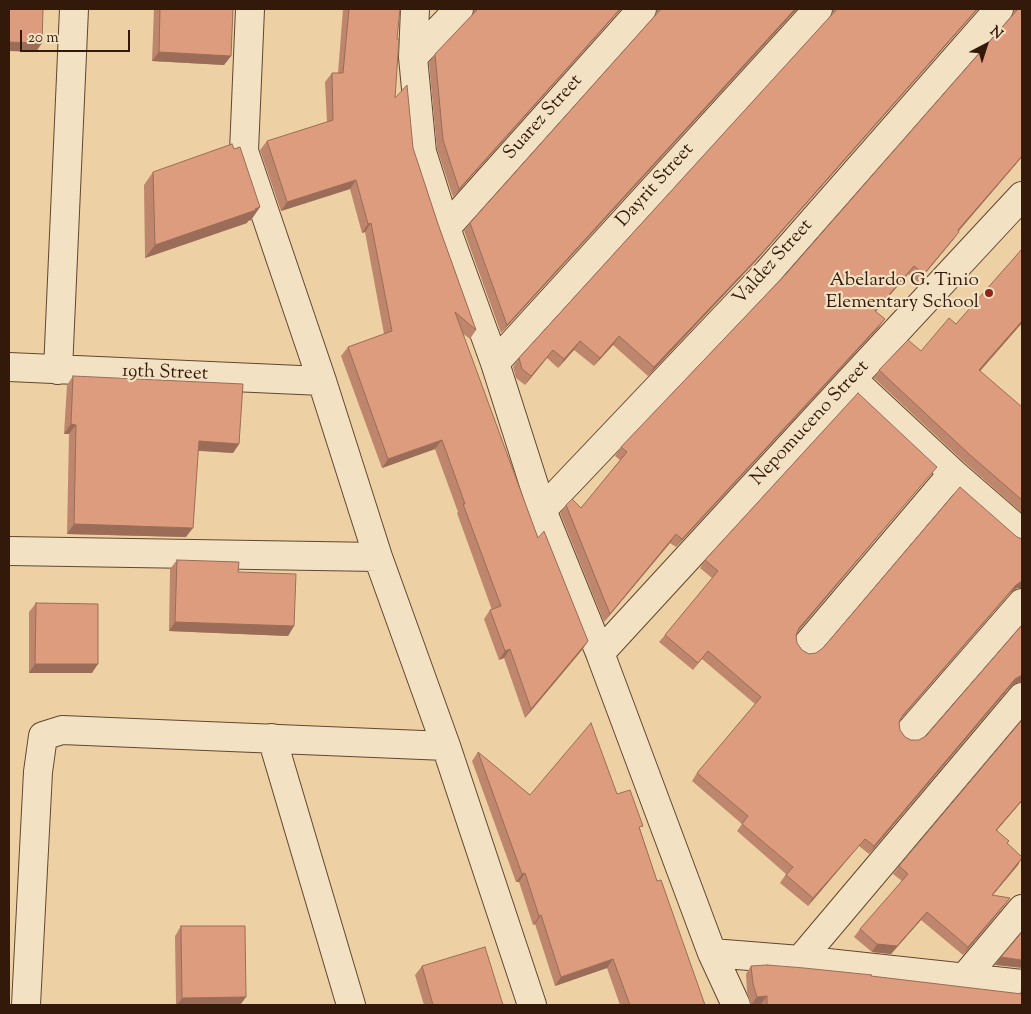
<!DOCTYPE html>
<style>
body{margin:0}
#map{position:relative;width:1031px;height:1014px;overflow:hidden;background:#edd1a4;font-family:"Sorts Mill Goudy",serif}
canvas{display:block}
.frame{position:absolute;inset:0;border:10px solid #331909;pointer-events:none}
.north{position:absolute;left:961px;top:20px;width:50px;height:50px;-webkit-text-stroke:4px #f3e1c4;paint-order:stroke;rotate:40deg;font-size:14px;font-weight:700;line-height:20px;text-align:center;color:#331909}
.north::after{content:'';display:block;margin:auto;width:18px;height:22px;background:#331909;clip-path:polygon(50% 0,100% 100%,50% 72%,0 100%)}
.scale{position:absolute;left:20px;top:30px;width:110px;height:22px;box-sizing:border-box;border:2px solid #331909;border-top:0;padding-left:6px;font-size:15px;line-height:18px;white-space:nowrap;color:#331909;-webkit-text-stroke:4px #f3e1c4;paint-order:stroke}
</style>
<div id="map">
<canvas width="1031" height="1014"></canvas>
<div class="frame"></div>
<div class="north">N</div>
<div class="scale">20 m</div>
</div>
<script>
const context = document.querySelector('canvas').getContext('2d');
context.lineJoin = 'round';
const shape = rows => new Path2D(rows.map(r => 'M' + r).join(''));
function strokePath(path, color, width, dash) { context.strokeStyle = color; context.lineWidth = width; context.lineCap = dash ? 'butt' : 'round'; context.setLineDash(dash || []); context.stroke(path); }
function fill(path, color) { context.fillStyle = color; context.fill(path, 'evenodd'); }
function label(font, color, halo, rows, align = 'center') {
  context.font = font + ' "Sorts Mill Goudy",serif'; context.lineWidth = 4.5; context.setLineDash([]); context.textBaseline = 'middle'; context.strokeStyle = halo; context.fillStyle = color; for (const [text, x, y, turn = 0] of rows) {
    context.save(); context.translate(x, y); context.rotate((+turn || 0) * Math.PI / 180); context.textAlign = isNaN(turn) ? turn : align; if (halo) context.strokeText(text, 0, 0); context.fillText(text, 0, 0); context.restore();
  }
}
const minor = shape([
 [250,9,244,151,322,381,378,557,446,746,532,1005],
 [415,9,413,57,422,152,446,228,495,363,542,510,600,653,712,953,736,1005],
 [413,57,459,9],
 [446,228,642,9],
 [495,363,818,9],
 [9,367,322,381],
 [58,370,74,9],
 [852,379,953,473,1022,533],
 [542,510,768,272,999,9],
 [9,551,378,557],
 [806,646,953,473],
 [600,653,852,379,1022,196],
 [909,733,1022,603],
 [272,738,351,1005],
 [712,953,800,960,1022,984],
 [800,960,1022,697],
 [964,978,1022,909],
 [26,1005,38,772,43,736,62,730,446,746]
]);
strokePath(minor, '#624730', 30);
strokePath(minor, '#f3e1c4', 28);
fill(shape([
 [154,9,233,9,231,56,224,65,152,61],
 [343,9,400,9,397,39,395,98,413,148,438,224,476,330,470,339,462,333,538,538,588,641,582,650,525,718,504,658,499,660,484,619,490,610,492,610,457,513,458,512,435,449,382,468,341,356,348,347,384,334,365,232,362,233,350,189,281,211,260,150,267,141,327,122,325,82,332,73,338,73],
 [474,9,621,9,453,197,437,149,429,63,435,54,474,13],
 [657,9,797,9,501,333,464,231,470,223,656,15,657,13],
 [833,9,978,9,756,261,648,376,613,345,594,366,574,350,558,368,547,358,525,385,516,378,513,367,519,358,832,15,833,13],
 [1014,9,1022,9,1022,157,958,231,953,240,918,282,908,274,876,312,879,327,676,547,670,543,604,622,560,513,566,505,581,508,620,460,615,456,621,447,786,274,1013,15,1014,13],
 [153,172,260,207,251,220,248,221,247,223,145,258,144,185],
 [1022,249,1022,323,980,371,1022,407,1022,513,963,461,874,378,879,370,921,351,956,324],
 [73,376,239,444,233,453,198,451,186,537,67,534,69,434,64,434,67,385],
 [931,474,798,631,796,635,797,643,802,650,809,654,816,653,1017,537,1022,539,1022,588,1017,588,1010,593,901,719,899,722,900,730,905,737,911,740,919,740,926,736,1022,625,1022,682,1016,683,1010,687,869,854,859,846,808,906,780,883,786,874,737,831,742,824,692,781,697,773,755,704,702,659,693,670,659,642,665,635,712,578,700,568,705,560],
 [177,560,238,572,294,626,288,636,169,631,170,569],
 [36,603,92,673,29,673,29,612],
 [478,752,530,795,617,794,640,829,657,881,705,1005,620,1005,607,968,555,986,535,924,533,925,519,882,516,882,472,761],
 [1022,801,997,830,1007,844,1018,865,993,895,1010,898,1004,906,963,955,921,920,891,954,872,952,854,937,860,929,902,881,893,874,899,866],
 [181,926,246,997,240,1005,176,1005,175,936],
 [422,966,503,1005,424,1005,415,975],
 [751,966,871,976,1019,994,1021,991,1022,991,1022,1005,761,1005,761,1004,751,1005,747,992,746,974]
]), '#be866c');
fill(shape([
 [620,9,621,9,453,197,459,189],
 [795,9,797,9,501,333,507,325],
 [977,9,978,9,756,261,648,376,654,367],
 [9,42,42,43,36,52,9,51],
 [159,52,231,56,224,65,152,61],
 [1022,156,1022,157,952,239,958,230],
 [356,180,350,189,281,211,287,202],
 [260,207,251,220,248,221,247,223,145,258,155,245],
 [371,223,365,232,362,233,368,224],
 [959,232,953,240,918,282,924,274],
 [914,266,908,274,869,319,875,311],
 [885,319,879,327,676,547,682,539],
 [1022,321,1022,323,974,378,979,370],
 [619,336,613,345,594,366,600,358],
 [580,341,574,350,558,368,564,359],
 [553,350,547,358,525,385,531,376],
 [71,424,76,425,69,434,64,434],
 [442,440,435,449,382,468,388,459],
 [199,441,239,444,233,453,192,450],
 [937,467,931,474,794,636,799,628],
 [74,524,193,528,186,537,67,534],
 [676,534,670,543,604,622,610,614],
 [1022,581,1022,588,1017,588,1010,593,897,723,903,715,1016,585],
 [175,622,294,626,288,636,169,631],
 [588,641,582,650,525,718,531,709],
 [510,649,504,658,499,660,505,651],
 [35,664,98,664,92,673,29,673],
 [1022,675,1022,682,1016,683,1010,687,869,854,874,846,1015,679],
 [1022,800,1022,801,991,837,996,830],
 [865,839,859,846,808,906,813,898],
 [1022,858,1018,865,986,903,992,895],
 [525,873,519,882,516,882,522,874],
 [1010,898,1004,906,963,955,968,947],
 [927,912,921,920,891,954,872,952,877,944],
 [541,915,535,924,533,925,539,916],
 [1001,957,1022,960,1022,968,995,965],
 [613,959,607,968,555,986,561,977],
 [767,996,761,1004,751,1005,757,997],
 [246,997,240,1005,177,1005,182,998]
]), '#9b6d58');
const building = shape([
 [9,9,43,9,42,43,9,42,9,9],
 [160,9,233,9,231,56,159,52,160,9],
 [349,9,400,9,397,39,399,39,395,98,407,85,413,148,438,224,476,330,455,312,538,538,544,531,588,641,531,709,510,649,505,651,490,610,501,606,463,504,465,504,442,440,388,459,348,347,392,331,371,223,368,224,356,180,287,202,267,141,333,120,332,73,343,73,349,9],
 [478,9,620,9,459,189,443,140,435,54,476,11,478,9],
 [661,9,795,9,507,325,470,223,661,9],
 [837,9,977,9,762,253,654,367,619,336,600,358,580,341,564,359,553,350,531,376,522,369,519,358,837,9],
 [1018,9,1022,9,1022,156,958,230,959,232,924,274,914,266,875,311,885,319,682,539,676,534,610,614,566,505,572,499,581,508,627,452,621,447,786,274,1018,9],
 [232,144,234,149,240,147,260,207,255,209,256,210,155,245,153,172,232,144],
 [1022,249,1022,321,979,370,1022,407,1022,500,969,454,879,370,908,340,921,351,949,318,956,324,1022,249],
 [73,376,243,384,239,444,199,441,193,528,74,524,76,425,71,424,73,376],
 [858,393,937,467,799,628,796,635,797,643,802,650,809,654,816,653,823,648,960,487,1017,537,1022,539,1022,581,1016,585,903,715,899,722,900,730,905,737,911,740,919,740,926,736,1022,625,1022,675,1015,679,874,846,865,839,813,898,786,875,793,867,742,824,748,816,697,773,761,697,708,651,698,663,665,635,718,571,705,560,858,393],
 [177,560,239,562,238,572,296,574,294,626,175,622,177,560],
 [36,603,98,604,98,664,35,664,36,603],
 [1022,720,1022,800,996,830,1009,841,1007,843,1022,857,1022,858,992,895,1010,898,968,947,927,912,897,946,877,944,860,929,908,874,899,866,1022,720],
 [591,723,617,794,630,790,643,826,639,827,657,881,661,880,705,1005,630,1005,613,959,561,977,541,915,539,916,525,873,522,874,478,752,530,795,591,723],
 [181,926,245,926,246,997,182,998,181,926],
 [1022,932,1022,960,1001,957,1022,932],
 [485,947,503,1005,433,1005,422,966,485,947],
 [767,965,804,968,872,975,871,976,1022,994,1022,1005,767,1005,767,996,757,997,753,984,751,966,767,965]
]);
fill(building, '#dd9c7d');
strokePath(building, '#9b6d58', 1);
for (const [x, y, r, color] of [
 [989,293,5,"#8f2418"]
]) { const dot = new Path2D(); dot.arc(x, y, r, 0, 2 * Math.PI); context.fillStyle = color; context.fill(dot); strokePath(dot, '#f3e1c4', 2); }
label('19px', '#331909', '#f3e1c4', [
 ["Suarez Street",544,118,-48],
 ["Dayrit Street",656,186,-48],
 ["Valdez Street",774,263,-48],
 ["19th Street",165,374,2],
 ["Nepomuceno Street",811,424,-47]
]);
label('19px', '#331909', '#f3e1c4', [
 ["Abelardo G. Tinio",979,282],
 ["Elementary School",979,304]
], 'right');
</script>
